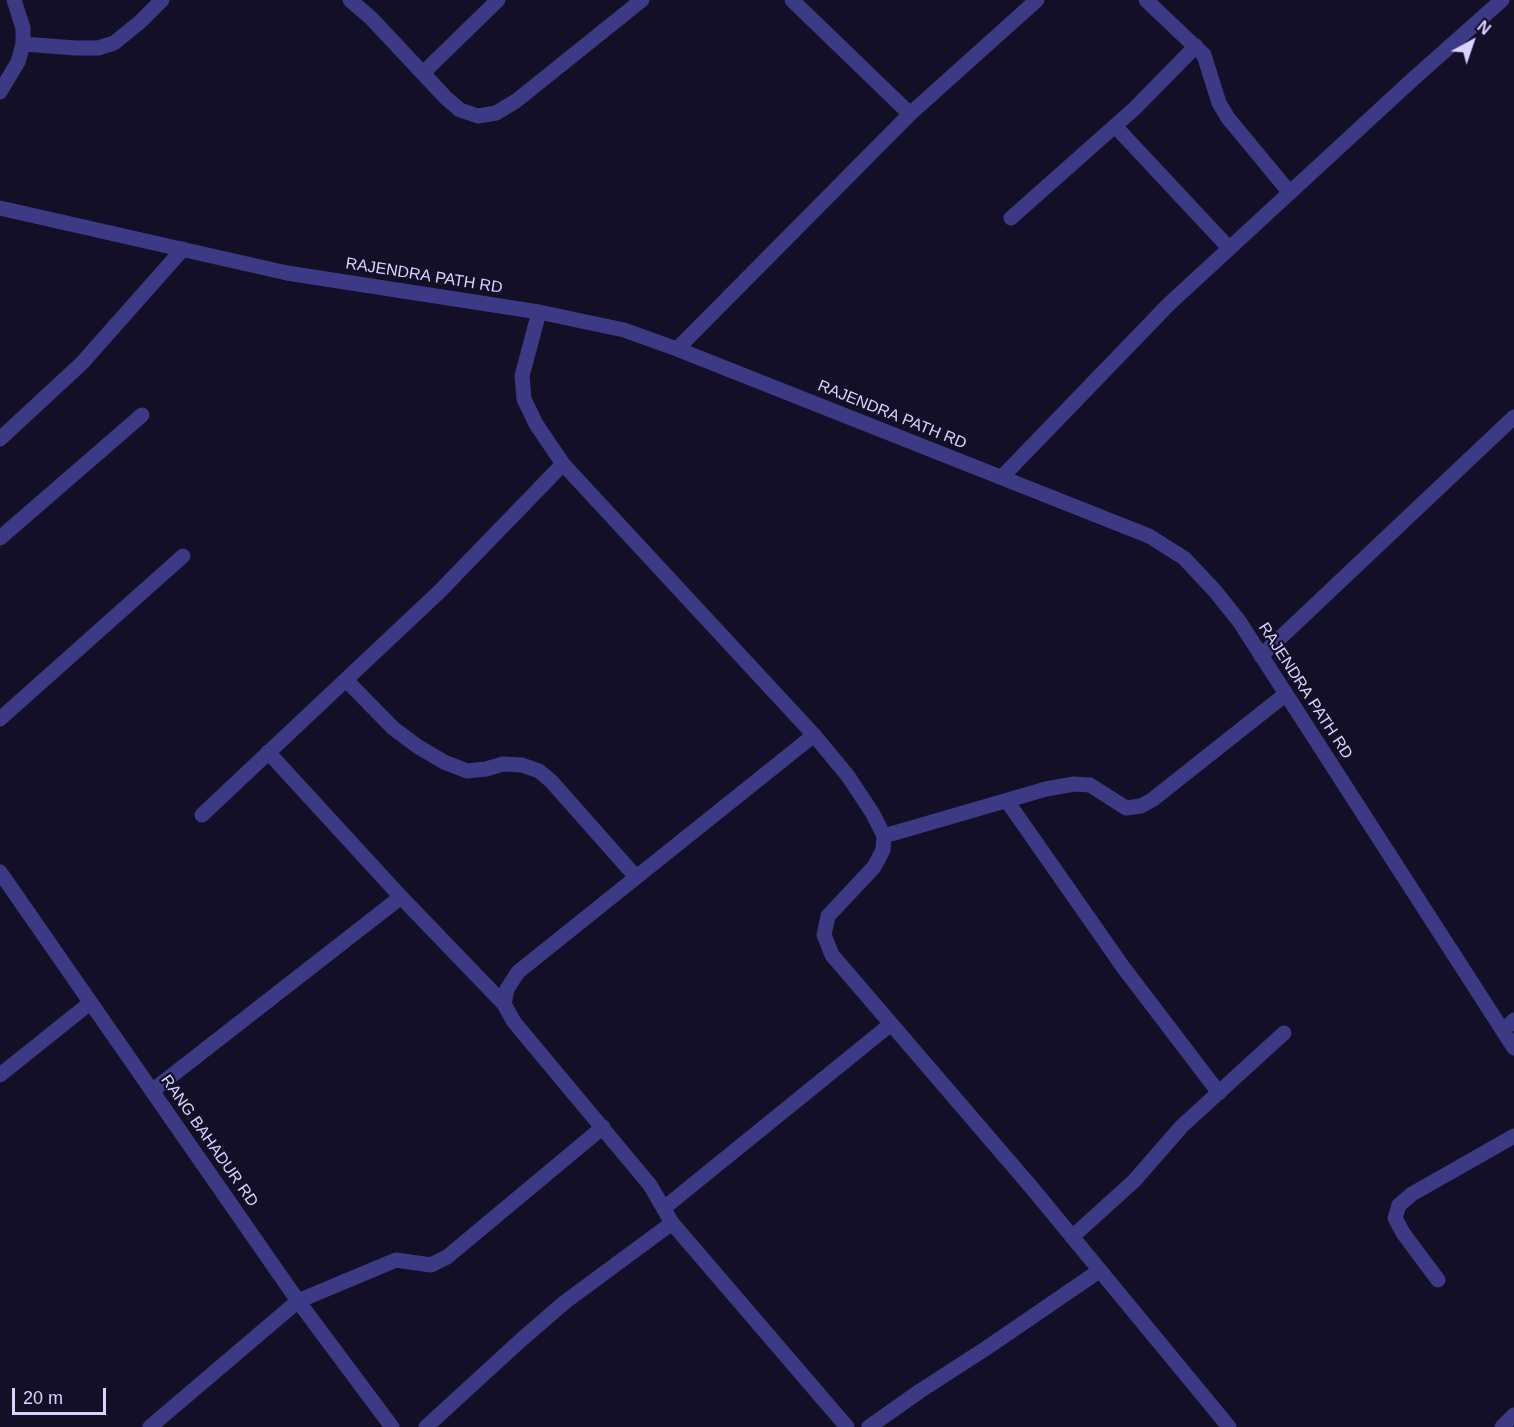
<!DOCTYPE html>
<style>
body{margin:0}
#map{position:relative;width:1514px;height:1427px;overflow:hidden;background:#130f26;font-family:Helvetica,sans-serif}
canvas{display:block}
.north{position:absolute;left:1442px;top:12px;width:60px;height:60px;-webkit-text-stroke:4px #130f26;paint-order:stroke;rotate:40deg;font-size:16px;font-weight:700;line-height:24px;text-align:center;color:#d9d4ff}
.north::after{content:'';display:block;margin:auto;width:21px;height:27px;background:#d9d4ff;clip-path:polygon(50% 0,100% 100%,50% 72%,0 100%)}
.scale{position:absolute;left:12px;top:1388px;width:94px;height:27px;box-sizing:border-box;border:3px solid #d9d4ff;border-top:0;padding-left:8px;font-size:18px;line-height:21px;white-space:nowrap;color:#d9d4ff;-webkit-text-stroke:4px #130f26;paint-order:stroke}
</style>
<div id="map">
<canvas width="1514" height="1427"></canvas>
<div class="north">N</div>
<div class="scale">20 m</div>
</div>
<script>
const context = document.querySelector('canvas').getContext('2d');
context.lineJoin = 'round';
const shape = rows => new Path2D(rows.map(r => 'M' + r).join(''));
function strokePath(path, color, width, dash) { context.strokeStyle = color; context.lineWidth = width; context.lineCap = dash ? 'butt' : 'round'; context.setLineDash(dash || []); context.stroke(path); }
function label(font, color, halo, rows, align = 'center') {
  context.font = font + ' Helvetica,sans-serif'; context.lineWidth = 4.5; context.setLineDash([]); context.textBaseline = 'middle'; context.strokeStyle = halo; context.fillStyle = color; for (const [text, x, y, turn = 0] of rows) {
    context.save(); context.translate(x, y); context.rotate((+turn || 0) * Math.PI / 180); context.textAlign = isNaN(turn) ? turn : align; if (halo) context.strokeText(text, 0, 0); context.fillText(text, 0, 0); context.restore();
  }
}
strokePath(shape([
 [350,0,371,18,446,98,460,110,478,116,496,113,516,101,642,0],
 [792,0,910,114],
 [1146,0,1204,55,1219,103,1228,118,1290,193],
 [23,44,76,48,98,48,114,43,140,22,162,0],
 [423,73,498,0],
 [0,92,18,62,23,44,23,28,14,0],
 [1115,126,1229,248],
 [0,208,287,273,539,312,624,330,677,349,1149,536,1184,558,1215,591,1239,621,1514,1048],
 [1011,218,1134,109,1196,46],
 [539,312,522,376,524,399,536,424,563,464,814,735,848,776,873,814,884,836,883,850,874,867,828,916,824,935,832,955,1032,1188,1229,1427],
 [677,349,910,114,1037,0],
 [0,439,82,363,183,249],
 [1002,477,1169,304,1412,80,1502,0],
 [0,538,142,415],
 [1261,656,1514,417],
 [346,680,393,728,417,746,444,762,467,771,486,769,503,764,522,765,539,771,551,781,636,877],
 [0,719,183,556],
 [814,735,518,972,507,989,504,1004,514,1022,650,1185,672,1223,847,1427],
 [268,752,401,897,504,1004],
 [1007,801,1123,967,1219,1093],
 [202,815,439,592,563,464],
 [884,836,1046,789,1074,784,1090,785,1126,808,1141,806,1152,800,1286,694],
 [1503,1031,1514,1020],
 [0,1075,90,1003],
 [152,1091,401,897],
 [664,1208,891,1024],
 [1072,1237,1134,1181,1182,1126,1284,1033],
 [1438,1280,1403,1233,1395,1218,1399,1205,1412,1194,1514,1136],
 [150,1427,298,1301,396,1260,431,1265,447,1257,603,1127],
 [426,1427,521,1340,565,1302,672,1223],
 [869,1427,920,1391,988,1347,1099,1271],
 [1502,1427,1514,1415]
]), '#3d3a85', 15);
strokePath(shape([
 [0,872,298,1301,392,1427]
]), '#3d3a85', 15);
label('16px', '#d9d4ff', '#130f26', [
 ["RAJENDRA PATH RD",424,276,9],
 ["RAJENDRA PATH RD",892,415,22],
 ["RAJENDRA PATH RD",1305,691,57],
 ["RANG BAHADUR RD",209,1141,55]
]);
</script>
